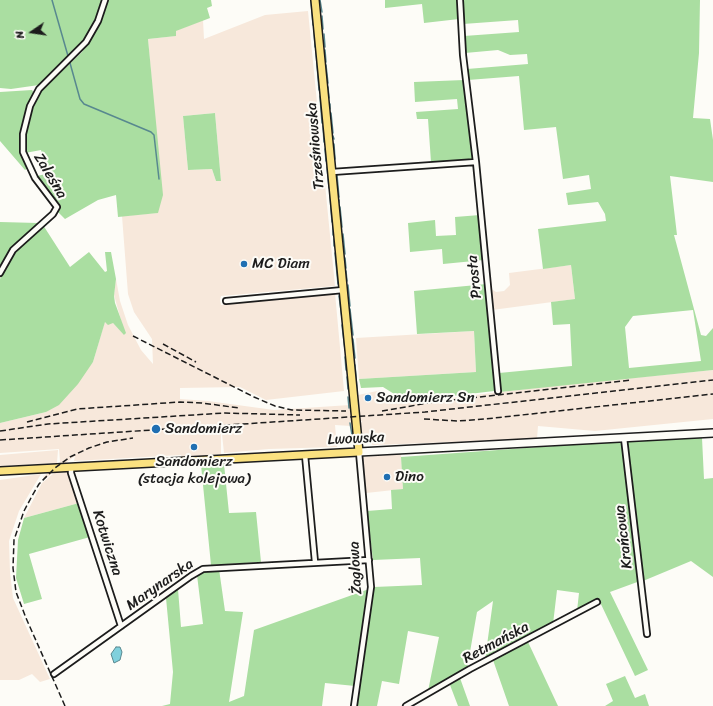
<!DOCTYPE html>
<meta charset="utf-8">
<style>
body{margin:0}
#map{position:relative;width:713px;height:706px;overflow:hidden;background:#fdfcf7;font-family:Sriracha,sans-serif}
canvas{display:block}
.north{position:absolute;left:12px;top:12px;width:40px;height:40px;-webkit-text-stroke:3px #fdfcf7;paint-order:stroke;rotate:257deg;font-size:11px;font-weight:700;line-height:16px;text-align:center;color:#1c1c1c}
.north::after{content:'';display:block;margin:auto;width:14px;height:18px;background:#1c1c1c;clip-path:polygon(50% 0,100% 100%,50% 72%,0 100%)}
</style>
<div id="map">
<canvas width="713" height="706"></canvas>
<div class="north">N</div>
</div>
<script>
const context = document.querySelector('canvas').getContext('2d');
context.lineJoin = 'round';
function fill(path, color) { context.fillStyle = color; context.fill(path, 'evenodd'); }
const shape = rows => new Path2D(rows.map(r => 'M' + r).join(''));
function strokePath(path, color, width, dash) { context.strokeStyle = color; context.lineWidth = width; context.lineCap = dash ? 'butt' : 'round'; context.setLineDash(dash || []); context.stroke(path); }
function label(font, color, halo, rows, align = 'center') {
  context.font = font + ' Sriracha,sans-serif'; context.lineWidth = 4; context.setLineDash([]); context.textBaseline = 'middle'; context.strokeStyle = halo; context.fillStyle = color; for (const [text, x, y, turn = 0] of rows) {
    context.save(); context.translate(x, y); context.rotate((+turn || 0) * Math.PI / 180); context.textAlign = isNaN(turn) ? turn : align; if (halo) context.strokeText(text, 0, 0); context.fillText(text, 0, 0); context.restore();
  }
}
fill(shape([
 [308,11,335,286,221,296,220,300,221,305,335,293,344,391,266,400,240,387,180,388,180,399,208,401,274,410,350,405,350,408,359,408,358,395,382,390,400,401,408,403,559,385,713,370,713,419,595,431,538,426,537,439,373,445,365,441,360,426,362,421,351,422,351,426,335,425,337,447,269,449,224,453,222,434,221,434,221,454,182,458,181,455,74,461,75,456,45,479,43,477,60,462,59,449,0,453,0,423,46,412,93,362,105,321,113,323,125,335,114,295,116,279,120,301,128,325,141,350,153,364,152,339,134,312,128,294,122,216,157,213,153,96,148,39,175,36,175,31,203,20,204,39,265,15],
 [215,113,221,181,216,181,212,169,188,170,183,116],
 [571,265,575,299,492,310,490,288,496,292,504,291,510,285,509,273],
 [474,331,476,372,359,379,356,338],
 [58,450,57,463,0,466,0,455],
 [401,454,403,489,366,493,363,457],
 [69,472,79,503,24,518,42,483,54,473],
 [41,474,19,511,9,541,10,572,13,598,50,679,40,682,32,674,19,680,0,680,0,480]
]), '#f7e8db');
fill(shape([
 [0,0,103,0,91,30,72,55,59,64,39,85,11,89,0,88],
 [107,0,211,0,212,6,207,8,210,18,176,31,176,36,148,39,163,195,158,213,118,217,116,195,98,200,65,219,58,212,60,206,59,203,36,176,47,174,41,150,25,153,27,125,33,105,43,89,82,52,95,32,103,18],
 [385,0,458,0,459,19,424,23,422,4,385,8],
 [461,0,700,0,699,53,693,118,710,119,713,140,713,182,670,176,677,235,674,235,701,335,706,336,713,328,713,370,500,392,499,373,572,366,570,324,553,325,551,302,575,299,571,265,543,269,538,229,606,221,605,214,598,202,568,205,566,193,591,189,589,175,563,179,556,127,524,130,519,76,468,80,467,69,528,64,527,54,510,55,498,50,465,53,464,36,519,32,518,20,463,24],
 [693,310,701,361,629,368,625,327,633,316],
 [464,80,473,158,470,160,431,162,428,119,417,119,416,112,458,109,457,99,415,102,414,82],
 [32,90,34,93,23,122,20,142,23,159,28,168,25,170,0,141,0,92],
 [215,113,221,181,216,181,212,169,188,170,183,116],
 [480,215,484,260,443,264,442,249,410,252,408,223,435,220,436,236,456,235,455,217],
 [0,222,38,223,11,249,0,269],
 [43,225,70,267,89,252,105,272,107,271,105,252,111,252,116,279,114,296,115,303,126,333,124,335,113,323,108,325,105,322,93,362,78,384,59,405,46,412,0,423,0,279,16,250],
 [487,284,496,388,494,391,411,401,399,397,383,387,361,388,359,379,476,372,474,331,417,334,414,291],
 [702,438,704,479,713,478,713,577,691,561,643,581,625,440],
 [623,441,640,581,610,592,648,670,635,676,599,600,577,611,579,593,557,590,553,624,485,660,493,601,477,612,467,669,428,691,439,637,408,631,399,684,382,681,377,706,357,706,374,587,422,585,420,558,373,560,367,511,392,509,391,490,403,489,401,457],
 [224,464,229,513,256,512,261,562,211,565,201,465],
 [79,503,90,537,29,554,42,599,24,604,16,578,18,540,24,518],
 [219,569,225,611,243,612,229,702,244,696,254,630,369,589,355,686,325,683,322,706,162,706,170,704,173,672,166,598,178,589,181,627,203,624,197,575,205,571],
 [528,642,558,706,509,706,493,660],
 [625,676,635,698,645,694,649,706,605,706,613,701,606,684],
 [460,678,470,706,458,706,450,685]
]), '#aadea1');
const water = shape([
 [116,647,120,647,122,652,120,660,114,663,111,654,116,647]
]);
fill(water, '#80d0dc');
strokePath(water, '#58888f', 1);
strokePath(shape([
 [52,0,68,56],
 [311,0,313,25],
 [320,0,322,12],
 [322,16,323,29],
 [314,30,315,47],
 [324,34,325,47],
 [325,50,326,62],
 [316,52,319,90],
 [70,63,80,99,84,104,151,132,154,135,159,179],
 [326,65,328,83],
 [328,87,329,98],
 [320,96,322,123],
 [330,104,330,109],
 [331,113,333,133],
 [323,126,324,142],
 [333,136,334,139],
 [334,144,335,159],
 [325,149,326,161],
 [327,167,329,188],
 [337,175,339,197],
 [330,196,332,222],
 [339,200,339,203],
 [340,207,342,227],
 [333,227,333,235],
 [343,234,345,254],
 [334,239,334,246],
 [335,253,338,284],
 [345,258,346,268],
 [346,271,347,281],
 [348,285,350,306],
 [339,296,342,318],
 [350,309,353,335],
 [342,325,345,350],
 [353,339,355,358],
 [345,357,346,370],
 [355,365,357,389],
 [347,377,348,389],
 [348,397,349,408],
 [350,423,352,435]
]), '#58888f', 1.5);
const minor = shape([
 [460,0,463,55,476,162,498,391],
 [332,172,476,162],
 [0,273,13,250,53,214,57,207,35,178,23,152,23,134,30,106,39,89,86,42,98,21,105,0],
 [226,301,343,290],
 [624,438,647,634],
 [305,455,315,562],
 [71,467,71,473,121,626],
 [54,674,191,576,203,569,369,560],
 [354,706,371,587,359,452],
 [406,706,470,669,597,602]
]);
const secondary = shape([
 [359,452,713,433]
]);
const primary = shape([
 [0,471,359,452,315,0]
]);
strokePath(minor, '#1c1c1c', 8);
strokePath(secondary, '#1c1c1c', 10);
strokePath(primary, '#1c1c1c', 10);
strokePath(minor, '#fdfcf7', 4.5);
strokePath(secondary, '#fdfcf7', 7);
strokePath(primary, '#fae180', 7);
strokePath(shape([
 [133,336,254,397,275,406,292,410,346,411],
 [163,344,196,362],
 [382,411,434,402,632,380],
 [424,419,458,421,485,419,713,394],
 [27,422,77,409,180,402,202,403,239,408],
 [0,431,48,424,225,413,300,415],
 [0,440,425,412,713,380],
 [65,706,26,618,16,592,13,568,14,540,24,511,32,496,39,484,55,468,70,457,89,448,107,442,133,438]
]), '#1c1c1c', 1.5, [6, 3]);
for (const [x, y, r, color] of [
 [244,264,4,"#1f6fb2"],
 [368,398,4,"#1f6fb2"],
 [156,429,5,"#1f6fb2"],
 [194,447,4,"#1f6fb2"],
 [387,477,4,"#1f6fb2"]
]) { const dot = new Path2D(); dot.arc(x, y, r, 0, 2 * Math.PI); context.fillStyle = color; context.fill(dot); strokePath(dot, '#fdfcf7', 1.5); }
label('15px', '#1c1c1c', '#fdfcf7', [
 ["Trześniowska",316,146,-95],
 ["Zaleśna",50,176,59],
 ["Prosta",475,277,-96],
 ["Lwowska",356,439,-3],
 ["Krańcowa",624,537,-97],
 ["Kotwiczna",107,543,72],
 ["Żaglowa",356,568,-93],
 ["Marynarska",160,585,-35],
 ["Retmańska",496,643,-28]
]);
label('15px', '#1c1c1c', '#fdfcf7', [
 ["MC Diam",252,264],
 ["Sandomierz Sn",376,398],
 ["Sandomierz",165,429],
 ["Sandomierz",194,462,"center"],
 ["(stacja kolejowa)",194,479,"center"],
 ["Dino",395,477]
], 'left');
</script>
